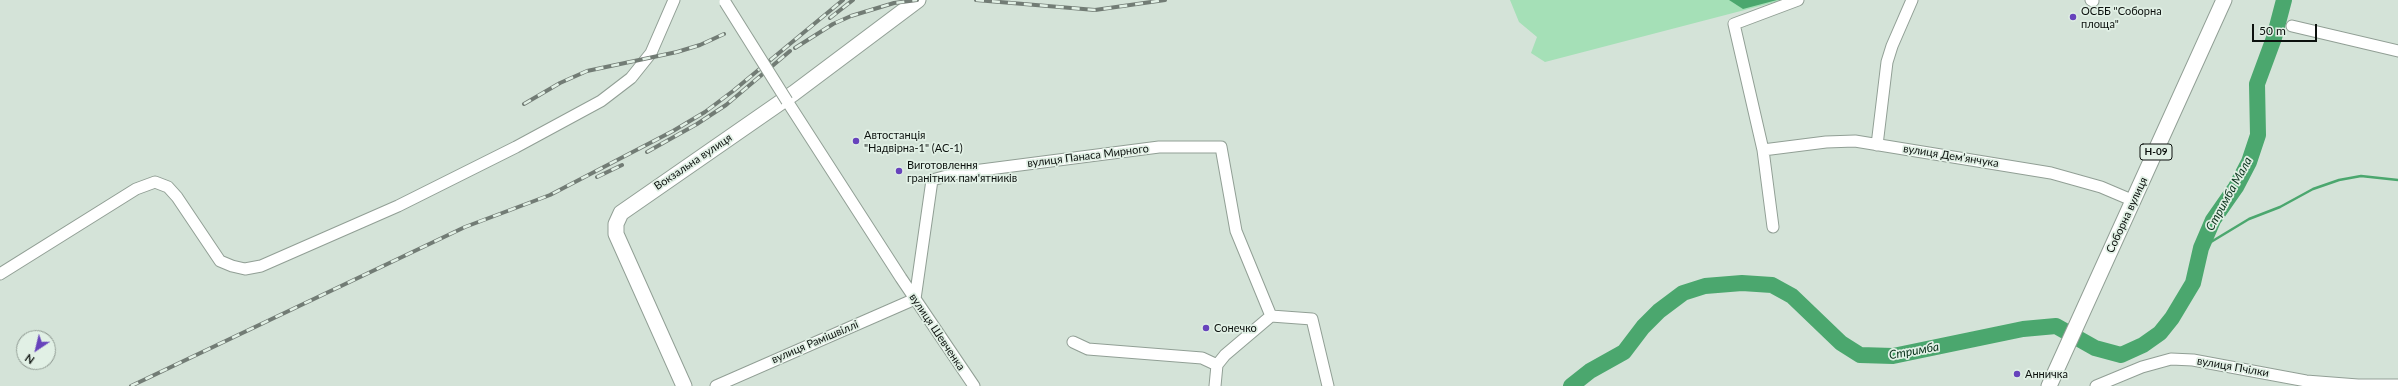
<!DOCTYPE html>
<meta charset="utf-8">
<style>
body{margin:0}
#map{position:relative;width:2398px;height:386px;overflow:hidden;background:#d4e3d8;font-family:Lato,sans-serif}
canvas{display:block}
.north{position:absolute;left:16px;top:330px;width:40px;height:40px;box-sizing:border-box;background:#e1f0e5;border:1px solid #8c978f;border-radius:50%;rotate:215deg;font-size:11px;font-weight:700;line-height:16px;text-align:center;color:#0c110e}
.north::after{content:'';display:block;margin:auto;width:14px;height:18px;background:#6743bc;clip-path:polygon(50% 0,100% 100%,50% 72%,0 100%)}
.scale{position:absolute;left:2252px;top:24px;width:65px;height:18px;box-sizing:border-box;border:2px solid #0c110e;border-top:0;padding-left:5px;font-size:12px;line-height:14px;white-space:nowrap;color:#0c110e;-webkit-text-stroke:3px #e1f0e5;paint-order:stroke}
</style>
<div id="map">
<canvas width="2398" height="386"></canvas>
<div class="north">N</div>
<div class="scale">50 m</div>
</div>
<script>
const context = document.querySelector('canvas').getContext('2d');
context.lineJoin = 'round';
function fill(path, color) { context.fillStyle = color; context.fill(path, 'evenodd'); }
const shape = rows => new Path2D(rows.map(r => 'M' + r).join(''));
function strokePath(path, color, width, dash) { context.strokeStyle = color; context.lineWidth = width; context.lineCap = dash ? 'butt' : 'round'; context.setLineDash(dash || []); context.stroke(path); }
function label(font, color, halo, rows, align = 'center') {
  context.font = font + ' Lato,sans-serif'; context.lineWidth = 3.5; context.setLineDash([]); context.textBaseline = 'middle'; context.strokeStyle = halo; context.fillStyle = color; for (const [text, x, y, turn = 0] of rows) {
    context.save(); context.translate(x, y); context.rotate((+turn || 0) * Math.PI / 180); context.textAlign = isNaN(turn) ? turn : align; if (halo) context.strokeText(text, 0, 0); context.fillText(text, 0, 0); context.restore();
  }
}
fill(shape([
 [1510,0,1783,0,1545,62,1531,53,1537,37,1519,22]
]), '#a5e0b7');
fill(shape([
 [1729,0,1777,0,1743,9]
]), '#4ba76e');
strokePath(shape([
 [2201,248,2249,219,2280,207,2313,189,2339,180,2361,176,2398,180]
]), '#4ba76e', 2.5);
strokePath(shape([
 [1571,386,1590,371,1624,352,1643,327,1659,311,1683,293,1705,286,1742,283,1772,285,1792,296,1841,343,1860,355,1893,356,2023,329,2056,326,2095,348,2121,355,2143,345,2160,333,2172,318,2193,283,2201,248,2213,220,2236,187,2249,162,2258,135,2257,84,2274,38,2284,0]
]), '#4ba76e', 16);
const minor = shape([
 [2091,0,2093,1],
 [2292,26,2398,51],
 [787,101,901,278,974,386],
 [1877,145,1887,62,1892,46,1912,0],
 [1763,150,1826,142,1855,141,2051,173,2101,187,2134,201],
 [1773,227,1763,150,1734,24,1798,0],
 [0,274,136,189,155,182,168,187,177,197,220,261,232,266,245,269,261,266,398,206,516,147,601,101,631,78,651,53,674,0],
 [915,299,932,180,958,173,1159,147,1221,147,1236,231,1271,316],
 [1073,342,1088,349,1202,358,1217,365],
 [716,386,915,299],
 [1215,386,1217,365,1225,355,1271,316,1312,319,1328,386],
 [2096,386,2142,367,2171,359,2193,360,2306,381,2358,385,2398,385]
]);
const major = shape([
 [684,386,616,234,616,224,621,213,794,93,918,0],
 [2049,386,2224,0]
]);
strokePath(minor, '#919f95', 13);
strokePath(major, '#919f95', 17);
strokePath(minor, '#fff', 11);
strokePath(major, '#fff', 15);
const rail = shape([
 [976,0,1095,10,1165,0],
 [830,18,853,0],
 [795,48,833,24,851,16,894,3,917,0],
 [524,104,560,83,587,71,677,52,700,45,724,34],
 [647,152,697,124,726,105,790,51],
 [597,177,622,165],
 [131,386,465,227,550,195,673,131,705,112,733,91,843,0]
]);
strokePath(rail, '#727c75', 4);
strokePath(rail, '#e1f0e5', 2.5, [8]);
const minorBridge = shape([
 [725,2,787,101]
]);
strokePath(minorBridge, '#919f95', 13, []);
strokePath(minorBridge, '#fff', 11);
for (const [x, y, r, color] of [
 [2073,17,4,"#6743bc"],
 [856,141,4,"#6743bc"],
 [899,171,4,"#6743bc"],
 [1206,328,4,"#6743bc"],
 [2017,374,4,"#6743bc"]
]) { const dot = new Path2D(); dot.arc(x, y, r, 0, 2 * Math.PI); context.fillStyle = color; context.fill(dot); strokePath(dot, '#e1f0e5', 1.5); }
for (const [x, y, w] of [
 [2156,152,32]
]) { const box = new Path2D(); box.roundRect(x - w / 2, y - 8, w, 16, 3); context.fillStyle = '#e1f0e5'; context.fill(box); strokePath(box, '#0c110e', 1); }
label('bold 10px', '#0c110e', null, [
 ["Н-09",2156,152]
]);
label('11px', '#0c110e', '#e1f0e5', [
 ["ОСББ \"Соборна",2081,11],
 ["площа\"",2081,24],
 ["Автостанція",864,135],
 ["\"Надвірна-1\" (АС-1)",864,148],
 ["Виготовлення",907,165],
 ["гранітних пам'ятників",907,178],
 ["Сонечко",1214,328],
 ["Анничка",2025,374]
], 'left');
label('11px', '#0c110e', '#e1f0e5', [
 ["вулиця Панаса Мирного",1088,156,-7],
 ["вулиця Демʼянчука",1951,156,9],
 ["Вокзальна вулиця",693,162,-34],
 ["Соборна вулиця",2127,215,-65],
 ["вулиця Шевченка",937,332,56],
 ["вулиця Рамішвіллі",815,342,-23],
 ["вулиця Пчілки",2233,367,10]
]);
label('italic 12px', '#0a321b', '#e1f0e5', [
 ["Стримба Мала",2229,194,-61],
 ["Стримба",1914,351,-10]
]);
</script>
